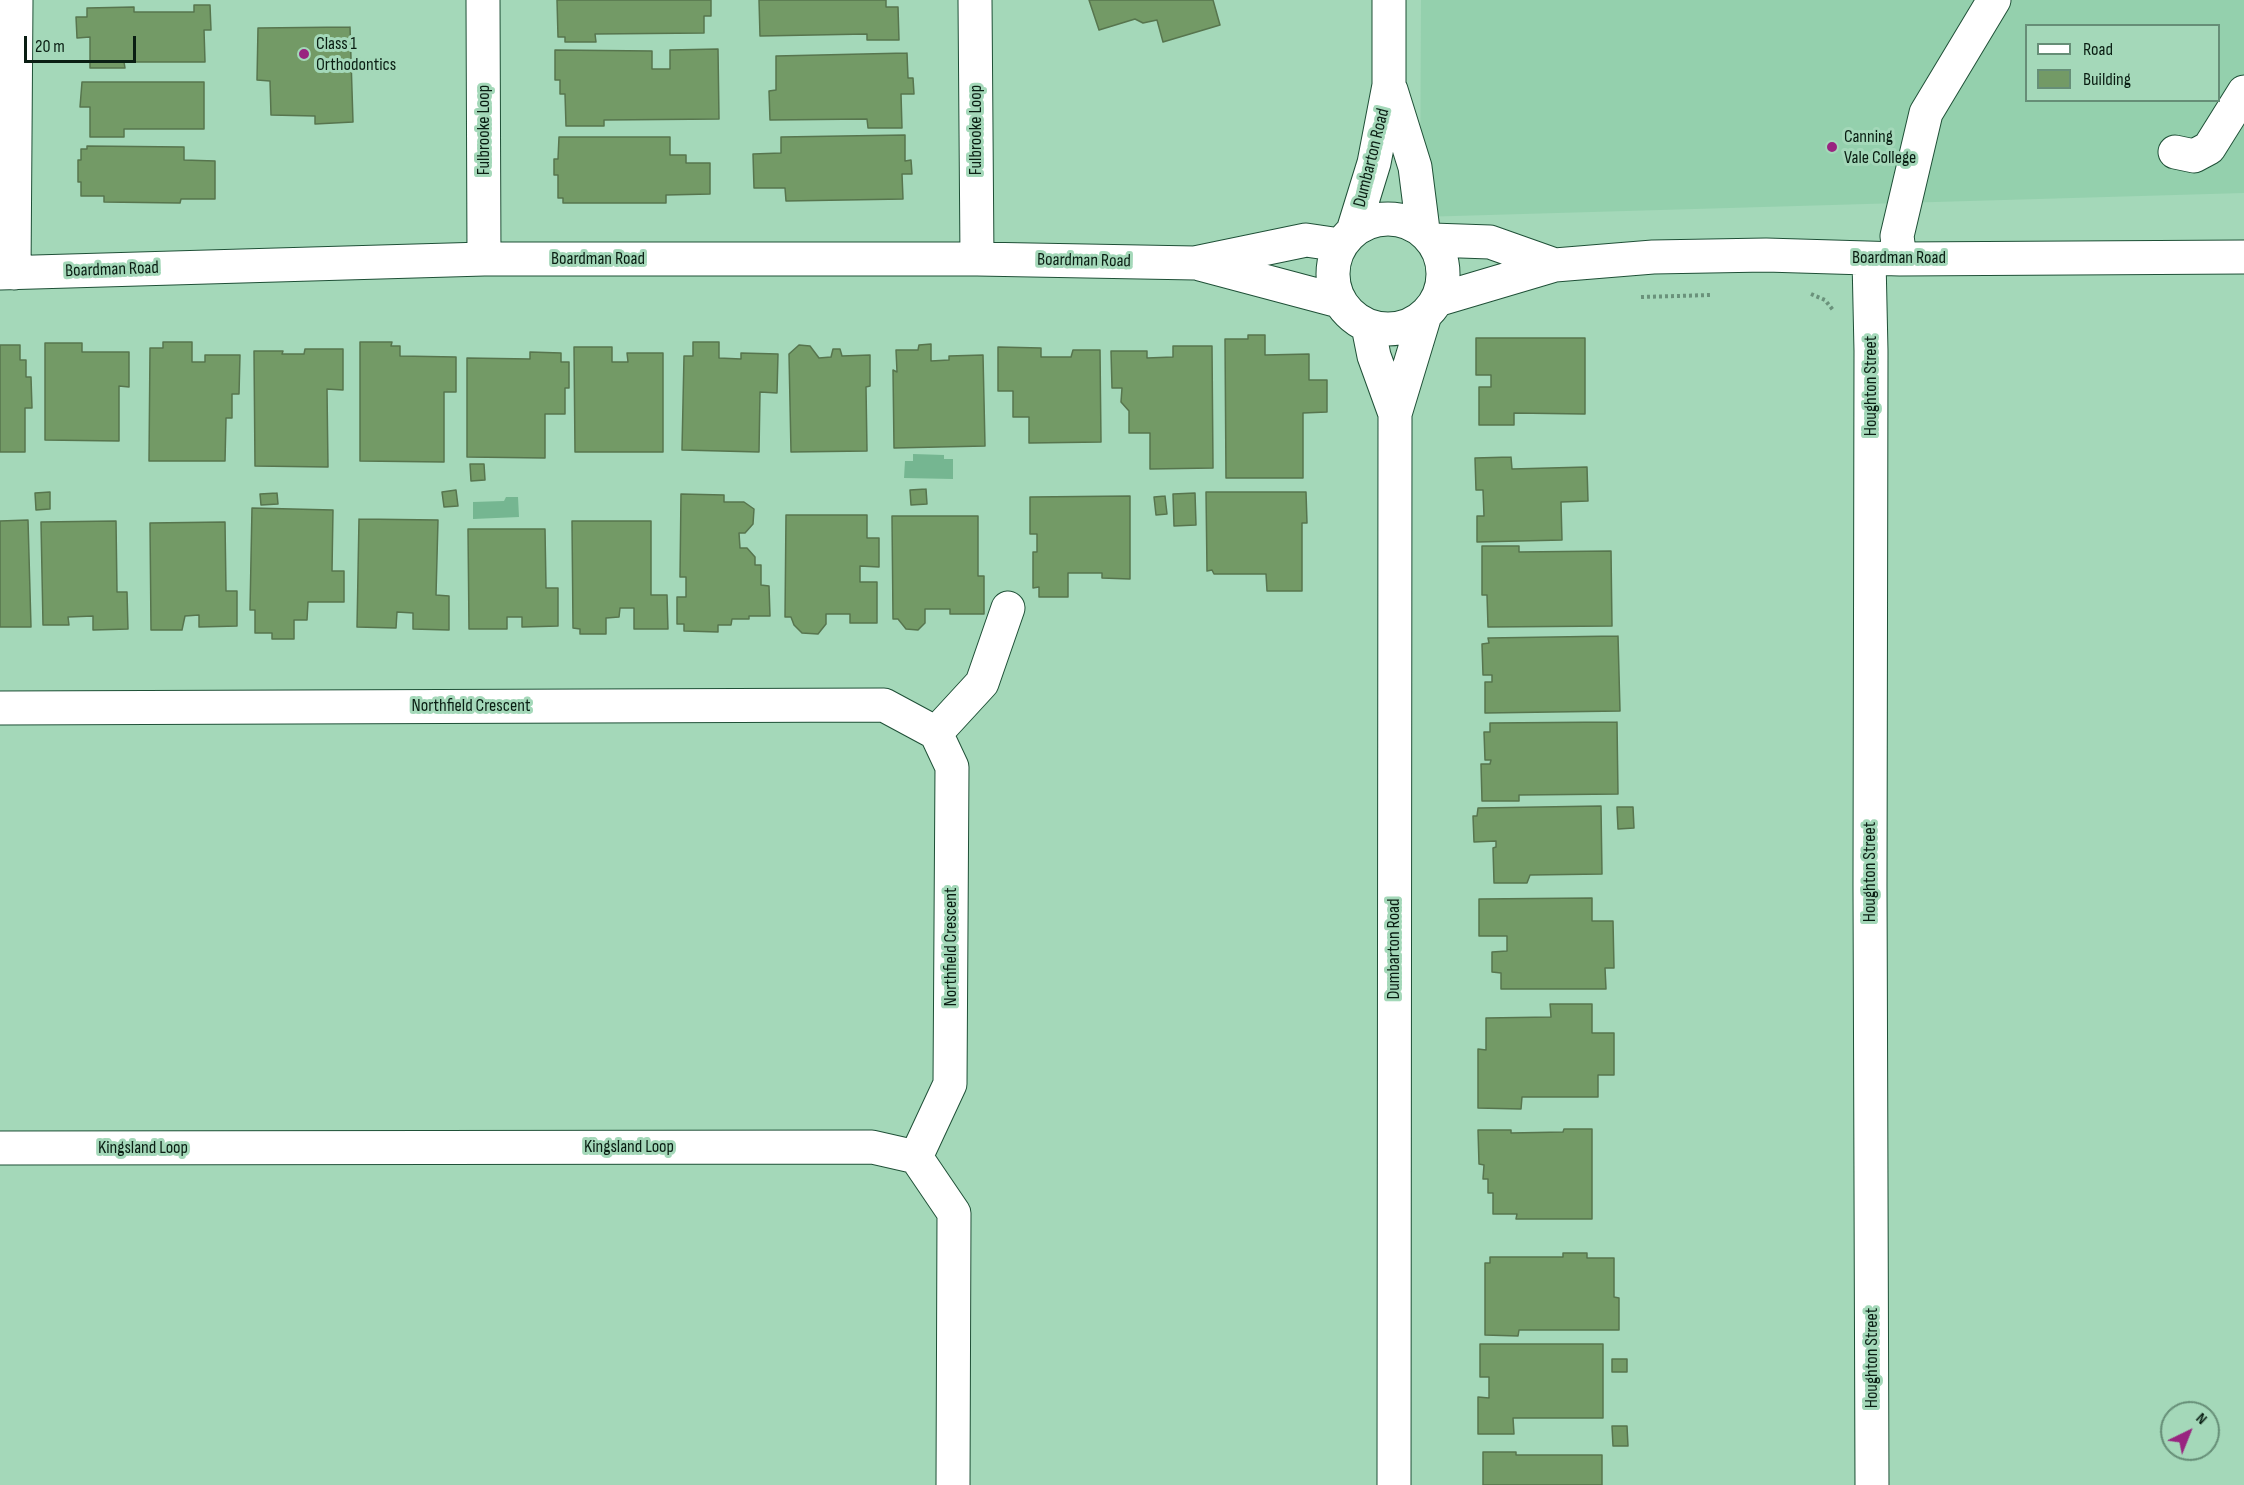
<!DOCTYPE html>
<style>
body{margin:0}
#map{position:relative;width:2244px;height:1485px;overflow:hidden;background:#a4d8b9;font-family:"Sofia Sans Condensed",sans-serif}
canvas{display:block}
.legend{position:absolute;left:2025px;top:24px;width:195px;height:78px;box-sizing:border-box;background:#a4d8b9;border:2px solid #668e77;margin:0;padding:8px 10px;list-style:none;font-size:18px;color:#0a1e13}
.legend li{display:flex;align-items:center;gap:12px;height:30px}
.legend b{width:30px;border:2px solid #668e77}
.north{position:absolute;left:2160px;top:1401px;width:60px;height:60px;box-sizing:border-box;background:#a4d8b9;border:2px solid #668e77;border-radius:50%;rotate:43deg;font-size:16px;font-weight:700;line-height:24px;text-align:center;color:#0a1e13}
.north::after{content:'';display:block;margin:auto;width:21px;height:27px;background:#992480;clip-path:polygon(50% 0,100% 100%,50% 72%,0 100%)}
.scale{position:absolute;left:24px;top:36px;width:112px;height:27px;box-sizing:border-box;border:3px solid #0a1e13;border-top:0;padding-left:8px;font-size:18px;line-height:21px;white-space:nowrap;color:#0a1e13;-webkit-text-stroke:4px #a4d8b9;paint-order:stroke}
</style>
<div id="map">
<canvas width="2244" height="1485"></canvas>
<ul class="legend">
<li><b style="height:8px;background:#fff"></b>Road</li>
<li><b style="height:16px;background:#739a66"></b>Building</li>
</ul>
<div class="north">N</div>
<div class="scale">20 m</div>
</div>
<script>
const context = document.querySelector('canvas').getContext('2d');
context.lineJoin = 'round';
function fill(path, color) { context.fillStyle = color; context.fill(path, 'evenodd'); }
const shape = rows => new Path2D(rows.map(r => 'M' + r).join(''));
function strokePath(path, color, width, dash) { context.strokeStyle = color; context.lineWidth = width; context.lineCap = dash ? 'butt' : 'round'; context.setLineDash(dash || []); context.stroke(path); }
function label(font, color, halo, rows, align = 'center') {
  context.font = font + ' "Sofia Sans Condensed",sans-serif'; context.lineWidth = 6; context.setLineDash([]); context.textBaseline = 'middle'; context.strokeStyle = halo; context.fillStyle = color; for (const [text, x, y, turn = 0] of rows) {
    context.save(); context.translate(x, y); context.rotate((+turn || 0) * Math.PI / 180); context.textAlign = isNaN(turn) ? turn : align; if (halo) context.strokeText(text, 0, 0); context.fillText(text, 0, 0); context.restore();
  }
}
fill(shape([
 [1421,0,2244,0,2244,193,1420,217],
 [2026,26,2218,26,2218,100,2026,100]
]), '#94d0ad');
fill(shape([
 [913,454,944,455,944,459,953,459,953,479,904,478,905,461,913,461],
 [506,497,518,497,519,517,473,519,473,502,504,501]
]), '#75b691');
const building = shape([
 [557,0,711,0,711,16,704,16,704,33,595,34,596,42,565,42,565,37,558,37,557,0],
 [759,0,886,0,886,7,898,7,899,40,867,40,867,34,760,36,759,0],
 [1089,0,1213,0,1220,25,1163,42,1157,20,1143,23,1135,19,1099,30,1089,0],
 [194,5,210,5,211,30,204,30,205,62,124,62,125,68,90,68,90,37,77,38,76,17,87,17,87,8,134,7,134,12,194,12,194,5],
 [350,27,353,122,315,124,315,116,271,115,270,81,257,80,258,28,350,27],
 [718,49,719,119,604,120,604,126,566,126,565,94,560,94,560,80,555,80,555,50,652,51,652,69,670,69,670,50,718,49],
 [907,53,908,78,913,78,914,94,901,94,902,128,868,128,867,119,770,120,769,91,776,90,776,56,907,53],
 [82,82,204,82,204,129,124,129,124,137,90,137,90,107,80,107,82,82],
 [905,135,905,161,911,160,912,174,902,174,903,199,786,201,785,188,754,188,753,154,781,153,781,137,905,135],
 [559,137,670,137,670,155,686,155,686,163,710,163,710,194,666,195,666,203,563,203,563,198,558,198,558,175,554,175,554,159,558,159,559,137],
 [87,146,184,147,184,160,215,161,215,199,181,199,180,203,104,202,104,196,81,196,81,182,78,182,78,160,81,160,81,149,87,149,87,146],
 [1248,335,1265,335,1265,355,1309,354,1309,380,1327,380,1327,412,1303,413,1303,478,1226,478,1225,339,1248,339,1248,335],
 [1476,338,1585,338,1585,414,1514,413,1514,425,1479,425,1479,387,1491,387,1491,375,1476,375,1476,338],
 [163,342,192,342,192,362,205,362,205,355,240,355,239,394,232,394,232,418,226,418,225,461,149,461,150,348,163,348,163,342],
 [360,342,392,342,391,346,400,346,400,356,456,357,456,392,444,392,444,462,360,461,360,342],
 [693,342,719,342,719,358,741,359,741,353,778,354,777,393,760,392,759,452,682,450,684,356,693,356,693,342],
 [45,343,82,343,82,352,129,352,129,387,119,386,119,441,45,440,45,343],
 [931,344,931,361,949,360,949,356,983,355,985,446,894,448,893,370,897,372,896,350,918,350,919,345,931,344],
 [0,345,20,345,20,360,26,360,26,377,31,377,32,408,25,408,25,452,0,452,0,345],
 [799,345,810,346,819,358,831,357,833,349,840,349,842,356,870,355,870,386,866,387,867,451,791,452,789,354,799,345],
 [1173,346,1212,346,1213,468,1150,469,1150,433,1129,433,1129,411,1121,402,1122,388,1112,388,1111,351,1147,351,1147,358,1173,357,1173,346],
 [574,347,612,347,612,362,628,362,627,353,663,353,663,452,575,452,574,347],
 [998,347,1041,348,1041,357,1071,357,1073,350,1100,350,1101,442,1029,443,1029,417,1013,417,1013,391,998,391,998,347],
 [305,349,343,349,343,390,327,389,328,467,255,466,254,351,283,351,282,354,304,354,305,349],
 [530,352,561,353,561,362,569,362,569,388,565,388,565,414,545,414,545,458,467,457,467,358,530,359,530,352],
 [1511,457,1512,469,1587,467,1588,501,1561,502,1562,540,1477,542,1477,516,1484,516,1483,490,1476,490,1475,458,1511,457],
 [470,464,484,464,485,480,471,481,470,464],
 [926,489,927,504,911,505,910,490,926,489],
 [456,490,458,506,444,507,442,492,456,490],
 [50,492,50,509,36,510,35,493,50,492],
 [1206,492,1306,492,1307,523,1302,523,1302,591,1267,591,1266,574,1214,574,1212,570,1207,571,1206,492],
 [277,493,278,504,261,505,260,494,277,493],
 [1195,493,1196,525,1174,526,1173,494,1195,493],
 [681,494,724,495,724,502,744,502,754,509,753,524,745,533,739,533,740,548,747,548,755,557,755,565,761,565,761,585,769,586,770,616,749,616,749,619,732,619,731,625,718,625,718,632,684,631,684,624,677,624,677,597,686,597,686,577,680,577,681,494],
 [1130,496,1130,579,1102,578,1102,573,1068,573,1068,597,1039,597,1039,587,1033,588,1033,552,1037,552,1037,534,1030,534,1030,497,1130,496],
 [1165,496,1167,514,1156,515,1154,497,1165,496],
 [252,508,333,510,332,571,344,571,344,602,308,602,307,620,294,620,294,639,272,639,272,633,255,633,255,610,250,610,252,508],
 [786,515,867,515,867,538,879,538,879,567,860,566,860,582,877,582,877,623,850,623,850,614,826,614,826,624,818,634,802,633,794,625,791,617,785,617,786,515],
 [892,516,978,516,978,576,984,576,984,614,950,614,950,609,925,609,925,623,918,630,906,629,898,619,893,619,892,516],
 [359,519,438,520,436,595,449,596,449,630,413,629,413,613,397,612,396,628,357,627,359,519],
 [28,520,31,627,0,627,0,521,28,520],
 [116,521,117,592,127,592,128,629,93,630,93,616,68,617,69,625,43,625,41,522,116,521],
 [572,521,651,521,651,595,667,595,668,629,634,629,634,608,620,608,619,617,606,618,606,634,580,634,580,629,573,628,572,521],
 [225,522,226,591,237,591,237,626,199,627,199,615,185,616,182,630,151,630,150,523,225,522],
 [468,529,545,529,546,588,558,588,558,626,522,627,522,617,507,617,507,629,469,629,468,529],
 [1482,546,1519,546,1519,552,1611,551,1612,626,1488,627,1487,595,1482,595,1482,546],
 [1618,636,1620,711,1485,713,1485,682,1492,682,1492,675,1483,675,1482,644,1489,643,1488,638,1618,636],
 [1617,722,1618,794,1519,795,1519,801,1482,801,1481,764,1490,764,1491,760,1485,760,1484,732,1490,732,1490,723,1617,722],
 [1601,806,1602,874,1530,875,1527,883,1494,883,1493,848,1496,847,1496,841,1474,842,1473,816,1477,816,1478,808,1601,806],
 [1617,807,1633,807,1634,828,1618,829,1617,807],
 [1592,898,1592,921,1613,921,1614,968,1605,968,1606,989,1501,989,1501,973,1492,972,1492,952,1507,951,1507,936,1479,936,1479,899,1592,898],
 [1550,1004,1592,1004,1592,1033,1614,1033,1614,1075,1598,1075,1598,1097,1522,1097,1521,1109,1478,1108,1478,1049,1486,1050,1486,1018,1551,1017,1550,1004],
 [1564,1129,1592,1129,1592,1219,1516,1219,1517,1214,1493,1214,1493,1193,1488,1193,1488,1179,1483,1179,1484,1165,1479,1164,1478,1130,1511,1130,1511,1133,1563,1132,1564,1129],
 [1563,1253,1587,1253,1587,1258,1614,1258,1614,1297,1619,1298,1619,1330,1519,1330,1518,1336,1485,1335,1485,1263,1490,1263,1490,1257,1563,1257,1563,1253],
 [1480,1344,1603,1344,1603,1418,1513,1418,1514,1434,1478,1434,1478,1397,1489,1398,1489,1377,1480,1377,1480,1344],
 [1612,1359,1627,1359,1627,1372,1612,1372,1612,1359],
 [1612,1426,1627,1426,1628,1446,1613,1446,1612,1426],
 [1483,1452,1516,1452,1516,1455,1602,1455,1602,1485,1483,1485,1483,1452]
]);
fill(building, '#739a66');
strokePath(building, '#57754e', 1.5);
const minor = shape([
 [483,0,484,259],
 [975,0,977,259],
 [1391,90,1415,167,1423,230],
 [2175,152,2194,156,2209,148,2244,92],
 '1333 274a55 55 0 1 1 110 0a55 55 0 1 1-110 0Z',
 [1353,231,1374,163,1389,85,1389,0],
 [1432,240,1490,242,1555,265],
 [1869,259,1871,351,1870,884,1872,1485],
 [1900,259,1897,236,1926,113,1994,0],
 [1200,264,1339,301],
 [0,273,484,259,977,259,1195,263,1306,240,1340,245],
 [14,273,16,0],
 [1437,300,1555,265,1653,257,1766,255,1900,259,2244,257],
 [1368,326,1374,356,1395,414],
 [0,708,884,705,936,733,952,767,950,1084,916,1157],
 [936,733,982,683,1008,608],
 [0,1148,872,1147,916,1157,954,1213,953,1485],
 [1394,1485,1395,414,1425,315]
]);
strokePath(minor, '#1f5037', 35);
strokePath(shape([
 [1811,294,1825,300,1833,310],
 [1641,297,1711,295]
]), '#6a927b', 4, [3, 3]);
strokePath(minor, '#fff', 33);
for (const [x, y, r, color] of [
 [304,54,6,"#992480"],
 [1832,147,6,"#992480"]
]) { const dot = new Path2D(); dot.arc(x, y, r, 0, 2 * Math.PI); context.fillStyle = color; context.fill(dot); strokePath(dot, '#a4d8b9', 2); }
label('18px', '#0a1e13', '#a4d8b9', [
 ["Class 1",316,44],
 ["Orthodontics",316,65],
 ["Canning",1844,137],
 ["Vale College",1844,158]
], 'left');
label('18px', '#0a1e13', '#a4d8b9', [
 ["Fulbrooke Loop",484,130,-90],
 ["Fulbrooke Loop",976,130,-90],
 ["Dumbarton Road",1372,158,-76],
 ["Boardman Road",1899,258],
 ["Boardman Road",598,259],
 ["Boardman Road",1084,261,1],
 ["Boardman Road",112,270,-2],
 ["Houghton Street",1871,386,-90],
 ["Northfield Crescent",471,706],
 ["Houghton Street",1870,872,-90],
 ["Northfield Crescent",951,947,-90],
 ["Dumbarton Road",1394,949,-90],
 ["Kingsland Loop",629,1147],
 ["Kingsland Loop",143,1148],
 ["Houghton Street",1872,1358,-90]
]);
</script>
